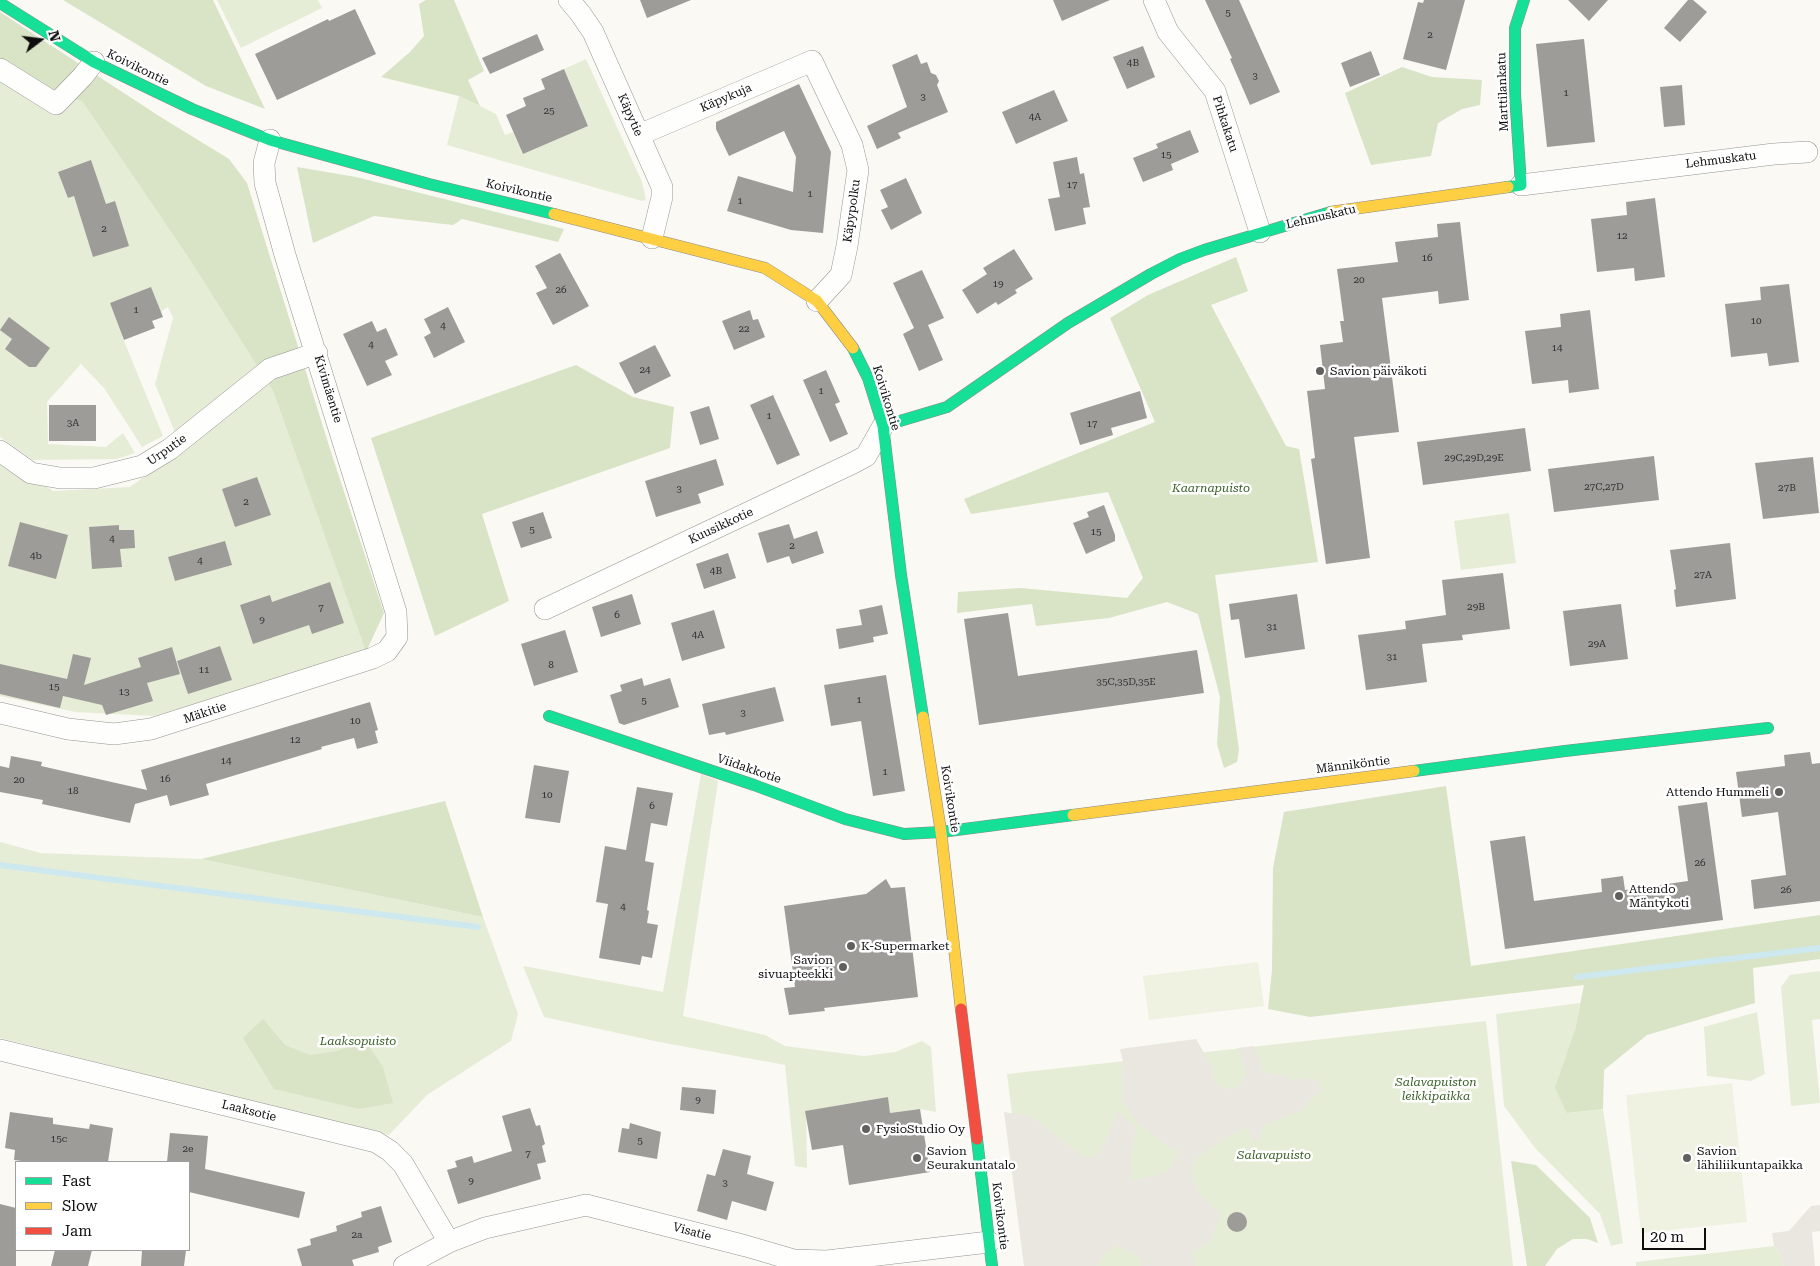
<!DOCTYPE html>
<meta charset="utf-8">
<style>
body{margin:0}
#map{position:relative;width:1820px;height:1266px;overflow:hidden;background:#faf9f4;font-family:"Roboto Serif",serif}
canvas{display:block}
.legend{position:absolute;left:15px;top:1161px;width:175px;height:90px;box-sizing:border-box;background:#fff;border:1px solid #9f9f9f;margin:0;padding:6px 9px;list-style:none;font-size:15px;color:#0e0e0e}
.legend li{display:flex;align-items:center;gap:10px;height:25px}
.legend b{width:25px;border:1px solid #9f9f9f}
.north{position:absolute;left:15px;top:15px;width:50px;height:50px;-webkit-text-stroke:4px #fff;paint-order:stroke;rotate:75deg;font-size:14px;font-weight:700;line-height:20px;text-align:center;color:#0e0e0e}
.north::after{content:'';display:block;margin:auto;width:18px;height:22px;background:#0e0e0e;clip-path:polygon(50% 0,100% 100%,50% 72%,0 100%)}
.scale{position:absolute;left:1642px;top:1228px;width:64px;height:22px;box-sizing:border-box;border:2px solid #0e0e0e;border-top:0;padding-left:6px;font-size:15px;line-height:18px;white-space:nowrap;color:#0e0e0e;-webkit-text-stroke:4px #fff;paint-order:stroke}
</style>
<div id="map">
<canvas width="1820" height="1266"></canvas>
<ul class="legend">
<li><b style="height:6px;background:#16e098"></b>Fast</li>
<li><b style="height:6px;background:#ffcf43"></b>Slow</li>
<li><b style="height:6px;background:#f24e42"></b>Jam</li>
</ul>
<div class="north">N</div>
<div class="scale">20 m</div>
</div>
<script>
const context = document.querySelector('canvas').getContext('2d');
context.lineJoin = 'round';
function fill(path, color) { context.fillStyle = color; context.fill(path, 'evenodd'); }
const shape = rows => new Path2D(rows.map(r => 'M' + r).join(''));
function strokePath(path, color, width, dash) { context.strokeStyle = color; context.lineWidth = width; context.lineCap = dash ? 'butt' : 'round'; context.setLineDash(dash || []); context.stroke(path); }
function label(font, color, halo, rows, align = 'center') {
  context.font = font + ' "Roboto Serif",serif'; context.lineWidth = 5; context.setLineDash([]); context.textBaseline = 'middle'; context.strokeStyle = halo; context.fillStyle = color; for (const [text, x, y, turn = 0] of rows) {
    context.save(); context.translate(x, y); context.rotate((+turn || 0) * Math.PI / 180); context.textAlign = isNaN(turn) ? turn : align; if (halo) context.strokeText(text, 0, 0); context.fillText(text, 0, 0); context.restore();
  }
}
fill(shape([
 [217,0,318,0,322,8,241,48],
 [586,59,642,182,646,200,642,201,447,145,459,96,496,114,505,135,513,132,523,154,588,126,564,69],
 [0,62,52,96,82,101,188,257,273,391,366,652,154,716,75,712,0,696,0,455,53,491,130,487,182,449,155,384,173,318,168,307,122,336,163,436,142,447,104,388,81,364,47,402,48,444,106,447,123,433,135,453,117,459,33,460,0,437],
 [1509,513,1516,563,1461,570,1454,521],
 [701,774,718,781,683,1016,765,1035,785,1046,864,1056,895,1052,922,1041,931,1047,936,1112,919,1109,890,1113,888,1097,806,1111,807,1168,795,1166,785,1065,659,1042,544,1017,523,966,663,992],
 [0,842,41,853,201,859,483,917,518,1014,511,1041,427,1095,389,1135,0,1038],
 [1820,971,1820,1019,1812,1020,1820,1103,1791,1106,1781,987,1790,975],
 [1580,1003,1575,1030,1567,1113,1603,1109,1623,1243,1611,1246,1600,1214,1535,1148,1504,1106,1496,1014],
 [1757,1012,1765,1074,1751,1081,1707,1076,1704,1027],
 [1486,1021,1513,1266,1031,1266,1007,1074],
 [1774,1246,1780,1252,1784,1266,1636,1266,1636,1262]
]), '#e6edd6');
fill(shape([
 [63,0,213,0,265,109,206,86],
 [426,0,454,0,484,71,468,80,480,106,459,96,381,77,410,52,424,36,419,4],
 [0,12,159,116,229,159,247,183,330,449,384,613,366,652,273,391,188,257,82,101,52,96,0,62],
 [1402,67,1432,77,1482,80,1480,105,1462,109,1438,123,1431,156,1371,165,1345,93],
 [297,167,356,177,564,229,558,242,462,219,453,225,374,216,313,243],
 [1236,257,1248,291,1211,305,1286,446,1299,449,1318,562,1215,575,1239,750,1237,762,1224,768,1217,744,1220,697,1198,614,1167,602,1109,618,1036,626,1032,604,957,613,958,592,1021,588,1127,598,1143,578,1108,492,971,514,964,499,1155,422,1110,318,1148,295],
 [576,365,633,397,674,407,670,448,482,514,509,601,435,636,371,438],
 [1446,786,1471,966,1820,915,1820,959,1753,968,1755,1003,1647,1035,1604,1070,1603,1109,1567,1113,1555,1088,1575,1030,1584,985,1310,1017,1268,1009,1272,970,1273,868,1284,812],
 [445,801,483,917,201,859],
 [263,1019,285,1045,310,1055,337,1051,365,1040,383,1067,393,1103,359,1109,274,1089,243,1038],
 [1511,1161,1536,1165,1590,1218,1598,1243,1587,1239,1573,1239,1557,1249,1545,1266,1527,1266]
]), '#d8e4c5');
fill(shape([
 [1258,962,1264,1006,1149,1020,1143,976],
 [1732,1083,1747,1222,1641,1233,1626,1095]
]), '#eff2e0');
fill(shape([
 [1196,1039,1212,1067,1213,1080,1224,1089,1237,1088,1247,1073,1238,1048,1254,1046,1264,1072,1288,1076,1296,1083,1296,1079,1318,1079,1321,1090,1300,1111,1262,1126,1260,1139,1254,1142,1247,1128,1227,1137,1198,1157,1192,1166,1193,1180,1199,1193,1221,1215,1209,1243,1192,1252,1195,1266,1142,1266,1141,1259,1119,1245,1105,1253,1097,1266,1024,1266,1004,1112,1031,1116,1084,1157,1093,1158,1101,1151,1118,1111,1136,1127,1130,1160,1132,1181,1161,1174,1169,1170,1180,1151,1173,1150,1138,1123,1122,1101,1125,1088,1122,1077,1123,1061,1120,1049],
 [1820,1205,1820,1231,1812,1232,1815,1266,1784,1266,1780,1252,1774,1246,1772,1233,1789,1231,1811,1206]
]), '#eae7e0');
strokePath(shape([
 [0,865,478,927],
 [1577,977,1820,948]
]), '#cee8f0', 6);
fill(shape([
 [640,0,691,0,647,18],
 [1053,0,1110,0,1062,21],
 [1205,0,1239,0,1280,92,1250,105,1230,59,1232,58],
 [1424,0,1465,0,1446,70,1403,59,1418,2,1423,3],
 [1568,0,1608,0,1589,21],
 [1688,0,1693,0,1707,12,1680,42,1664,28],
 [355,9,376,54,277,100,255,54,328,19,329,21],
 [537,34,544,50,490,74,482,58],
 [1584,39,1595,142,1547,147,1536,44],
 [1143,46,1155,77,1127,89,1113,57],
 [1371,51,1380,75,1350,87,1341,63],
 [917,54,921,64,927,62,931,73,936,75,939,81,937,85,948,112,898,133,901,138,877,149,867,126,907,107,892,65],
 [564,69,588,126,523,154,506,115,526,106,523,98,545,89,541,79],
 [799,84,831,152,823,233,791,230,727,211,738,176,793,192,796,157,784,131,729,156,716,129,716,122],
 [1682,85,1685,125,1664,127,1660,87],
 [1054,90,1068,121,1016,144,1002,112],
 [1190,130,1199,152,1171,164,1173,170,1143,182,1133,158,1158,148,1156,144],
 [1077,157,1080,174,1084,173,1090,207,1083,208,1086,224,1055,231,1048,199,1060,197,1053,162],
 [91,160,106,204,115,201,129,246,93,257,74,196,68,198,58,172],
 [906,178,922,213,891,230,881,210,888,207,880,190],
 [1655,198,1665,277,1635,281,1634,268,1597,272,1591,219,1627,215,1626,202],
 [1460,222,1469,300,1439,304,1438,291,1382,298,1399,432,1354,437,1370,558,1326,564,1311,459,1315,458,1307,391,1325,389,1320,345,1343,342,1340,321,1344,321,1337,269,1398,262,1395,242,1438,237,1437,224],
 [1014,249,1033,279,1015,290,1017,293,998,305,996,302,977,314,962,290,987,274,983,268],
 [560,253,589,306,553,325,536,293,547,288,535,266],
 [922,270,944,318,928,325,943,360,919,371,903,334,914,328,893,283],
 [1789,284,1799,362,1769,366,1767,353,1731,357,1725,304,1761,300,1760,287],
 [151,287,163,317,152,321,155,328,124,340,110,303],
 [448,307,465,342,434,358,424,337,431,333,424,319],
 [750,310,753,320,758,319,765,337,734,350,722,321],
 [1590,310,1599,389,1569,393,1568,380,1532,384,1525,331,1561,327,1560,314],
 [9,317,50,348,36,367,29,367,5,349,12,339,0,330],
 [372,321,377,332,386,328,398,355,385,361,392,375,367,386,343,334],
 [655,345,671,376,635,394,619,363],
 [826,370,840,402,835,404,848,434,830,442,803,380],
 [1140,391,1147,418,1111,428,1113,435,1080,445,1070,413],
 [773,395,800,455,777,465,750,405],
 [49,405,96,405,96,441,49,441],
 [709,406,719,439,700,445,690,412],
 [1525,428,1531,471,1423,485,1417,442],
 [1654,456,1659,500,1554,512,1548,469],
 [1813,457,1819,513,1763,519,1755,463],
 [716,459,724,485,698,494,701,503,656,517,645,481],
 [257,477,271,515,235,527,222,489],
 [1104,505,1115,535,1115,541,1086,554,1073,523,1089,517,1087,512],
 [543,512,552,538,521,548,512,522],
 [20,522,68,535,56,579,8,566],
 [789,524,794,539,817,531,824,553,792,564,789,556,767,563,758,533],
 [119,525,119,530,134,530,135,548,120,549,122,567,92,569,89,527],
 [225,541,232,565,175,581,168,557],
 [1730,543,1736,599,1676,607,1674,590,1676,589,1670,550],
 [728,553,736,578,704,589,696,564],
 [1503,573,1510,629,1462,635,1463,640,1422,644,1427,682,1366,690,1358,635,1406,629,1405,621,1446,615,1442,580],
 [330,582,344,623,312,634,309,625,253,644,240,605,270,595,272,602],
 [632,594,641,624,601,637,592,607],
 [1297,594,1305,649,1245,658,1239,619,1231,620,1229,604],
 [1621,604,1628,659,1570,666,1563,611],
 [882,605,888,634,873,637,874,642,839,649,836,629,862,625,859,610],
 [714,610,725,648,682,661,671,623],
 [1008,613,1018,676,1197,650,1204,693,979,725,964,619],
 [565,630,578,672,534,686,521,644],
 [220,646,232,680,188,694,177,661],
 [172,647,180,674,147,683,153,701,106,715,102,705,63,696,60,708,0,694,0,664,67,679,73,654,91,658,84,685,141,667,138,658],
 [886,675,905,791,873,796,861,721,831,726,824,685],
 [642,678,644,686,670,678,679,707,624,725,619,723,610,695,622,691,620,685],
 [775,687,784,721,726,735,725,732,709,735,702,704],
 [370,702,378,730,375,731,378,743,357,749,354,738,321,747,322,749,206,784,209,795,170,806,167,795,135,804,130,823,42,804,43,800,0,792,0,766,9,768,11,756,42,762,41,766,147,790,141,770],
 [1810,752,1812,764,1820,763,1820,901,1754,909,1751,880,1786,875,1778,812,1742,817,1736,772,1785,766,1784,755],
 [534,765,569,771,560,823,525,818],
 [637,787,673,793,667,826,651,823,645,861,654,863,647,910,649,911,647,923,658,925,652,958,642,956,640,965,599,958,608,904,596,902,605,846,626,850],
 [1707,802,1723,920,1505,949,1490,841,1525,836,1534,901,1602,892,1601,879,1623,876,1625,890,1688,881,1678,806],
 [886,879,891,888,905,887,918,997,824,1008,825,1011,789,1015,784,988,795,987,784,906,866,894],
 [682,1087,716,1090,714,1114,680,1110],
 [888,1097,890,1113,920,1109,930,1172,849,1185,843,1145,812,1150,805,1111],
 [530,1108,536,1126,540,1125,545,1144,542,1146,546,1162,537,1164,541,1179,458,1204,447,1170,457,1167,455,1161,472,1156,474,1163,512,1151,502,1116],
 [10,1112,53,1118,53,1124,89,1129,90,1124,113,1128,108,1162,30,1162,14,1160,15,1150,5,1148],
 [630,1123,661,1132,657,1159,618,1152,622,1128,629,1129],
 [170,1133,208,1136,205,1169,305,1192,299,1218,189,1192,189,1162,167,1162],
 [723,1149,751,1156,747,1174,774,1182,766,1211,732,1201,727,1220,697,1211,707,1174,715,1176],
 [0,1204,16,1208,16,1266,0,1266],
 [381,1206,392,1242,378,1247,379,1252,352,1260,354,1266,302,1266,297,1249,311,1245,310,1239,337,1231,336,1226,362,1217,361,1212],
 '1227 1222a10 10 0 1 1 20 0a10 10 0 1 1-20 0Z',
 [55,1250,92,1250,88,1266,51,1266],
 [142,1250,186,1250,184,1266,141,1266]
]), '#9e9c99');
const street = shape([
 [569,0,580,13,593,32,662,187,662,197,652,238],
 [1154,0,1168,32,1215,91,1260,232],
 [0,69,56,104,83,76,94,62],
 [639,135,812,61,852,145,858,170,847,246,841,275,817,301],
 [1521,185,1774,154,1807,152],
 [0,451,31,473,60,478,94,478,142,466,170,449,270,369,317,353],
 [545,609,853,463,866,456,883,426],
 [0,713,68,729,114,734,151,729,373,658,387,651,397,637,396,612,285,255,265,183,264,163,270,140],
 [0,1050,376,1142,390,1151,403,1164,449,1242],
 [404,1266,449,1242,485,1228,586,1205,746,1246,794,1260,827,1261,989,1242]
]);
const fast = shape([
 [0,3,94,62,192,109,270,140,429,184,554,214],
 [1508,187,1521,185,1515,94,1515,28,1524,0],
 [853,348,868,378,883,426,901,575,923,717],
 [883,426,947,407,1068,323,1151,274,1180,259,1204,250,1331,212],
 [549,716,754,785,845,819,904,834,941,832,1073,815],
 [1414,771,1565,751,1768,728],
 [977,1139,992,1266]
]);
const slow = shape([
 [1331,212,1508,187],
 [554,214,765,268,817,301,853,348],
 [923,717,941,832,961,1009],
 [1073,815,1414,771]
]);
const jam = shape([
 [961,1009,977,1139]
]);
strokePath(street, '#949492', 22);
strokePath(fast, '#8b8a88', 12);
strokePath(slow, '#8b8a88', 12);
strokePath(jam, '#8b8a88', 12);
strokePath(street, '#fefefd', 21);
strokePath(fast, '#16e098', 11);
strokePath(slow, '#ffcf43', 11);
strokePath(jam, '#f24e42', 11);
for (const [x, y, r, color] of [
 [1320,371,5,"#61605e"],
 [1779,792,5,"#61605e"],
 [1619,896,5,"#61605e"],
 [851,946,5,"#61605e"],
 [843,967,5,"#61605e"],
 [866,1129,5,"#61605e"],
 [917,1158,5,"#61605e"],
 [1687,1158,5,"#61605e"]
]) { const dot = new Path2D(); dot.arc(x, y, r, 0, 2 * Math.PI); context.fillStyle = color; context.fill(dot); strokePath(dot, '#fff', 2); }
label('10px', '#323231', null, [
 ["5",1228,13],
 ["2",1430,35],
 ["4B",1133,63],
 ["3",1255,76],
 ["1",1566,93],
 ["3",923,97],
 ["25",549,111],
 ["4A",1035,117],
 ["15",1166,155],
 ["17",1072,185],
 ["1",810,194],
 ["1",740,201],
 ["2",104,229],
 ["12",1622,236],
 ["16",1427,258],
 ["20",1359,280],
 ["19",998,284],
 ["26",561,290],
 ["1",136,310],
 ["10",1756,321],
 ["4",443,326],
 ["22",744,329],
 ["4",371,345],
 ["14",1557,348],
 ["24",645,370],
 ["1",821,391],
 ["1",769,416],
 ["3A",73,423],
 ["17",1092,424],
 ["29C,29D,29E",1474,458],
 ["27C,27D",1604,487],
 ["27B",1787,488],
 ["3",679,489],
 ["2",246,502],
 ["5",532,530],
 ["15",1096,532],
 ["4",112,539],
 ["2",792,546],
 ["4b",36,556],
 ["4",200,561],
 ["4B",716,571],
 ["27A",1703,575],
 ["29B",1476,607],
 ["7",321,608],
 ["6",617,615],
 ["9",262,620],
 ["31",1272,627],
 ["4A",698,635],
 ["29A",1597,644],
 ["31",1392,657],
 ["8",551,665],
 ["11",204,670],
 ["35C,35D,35E",1126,682],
 ["15",54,687],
 ["13",124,692],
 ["1",859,700],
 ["5",644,701],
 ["3",743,713],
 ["10",355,721],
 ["12",295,740],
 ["14",226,761],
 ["1",885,772],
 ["16",165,779],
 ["20",19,780],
 ["18",73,791],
 ["10",547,795],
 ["6",652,806],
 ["26",1700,863],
 ["26",1786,890],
 ["4",623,907],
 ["9",698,1100],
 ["15c",59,1139],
 ["5",640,1141],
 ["2e",188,1149],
 ["7",528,1154],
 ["9",471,1181],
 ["3",725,1183],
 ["2a",357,1235]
]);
label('12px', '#0e0e0e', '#fff', [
 ["Koivikontie",138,68,26],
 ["Marttilankatu",1503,92,-92],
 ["Käpykuja",726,98,-23],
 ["Käpytie",630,115,66],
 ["Pihkakatu",1225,124,72],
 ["Lehmuskatu",1721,160,-7],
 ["Koivikontie",519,191,13],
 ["Käpypolku",852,211,-82],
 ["Lehmuskatu",1321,217,-13],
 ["Kivimäentie",328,389,73],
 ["Koivikontie",886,398,73],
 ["Urputie",167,450,-35],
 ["Kuusikkotie",721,526,-25],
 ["Mäkitie",205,713,-18],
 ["Männiköntie",1353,765,-7],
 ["Viidakkotie",749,769,19],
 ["Koivikontie",950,799,81],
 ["Laaksotie",249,1111,14],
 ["Koivikontie",1000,1216,83],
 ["Visatie",692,1232,15]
]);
label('12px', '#0e0e0e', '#fff', [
 ["Savion päiväkoti",1330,371],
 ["Attendo Hummeli",1769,792,"right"],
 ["Attendo",1629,889],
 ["Mäntykoti",1629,903],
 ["K-Supermarket",861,946],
 ["Savion",833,960,"right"],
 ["sivuapteekki",833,974,"right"],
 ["FysioStudio Oy",876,1129],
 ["Savion",927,1151],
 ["Seurakuntatalo",927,1165],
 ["Savion",1697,1151],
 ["lähiliikuntapaikka",1697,1165]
], 'left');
label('italic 12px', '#385f26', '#fff', [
 ["Kaarnapuisto",1211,488],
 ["Laaksopuisto",358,1041],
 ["Salavapuiston",1436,1082],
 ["leikkipaikka",1436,1096],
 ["Salavapuisto",1274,1155]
]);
</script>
